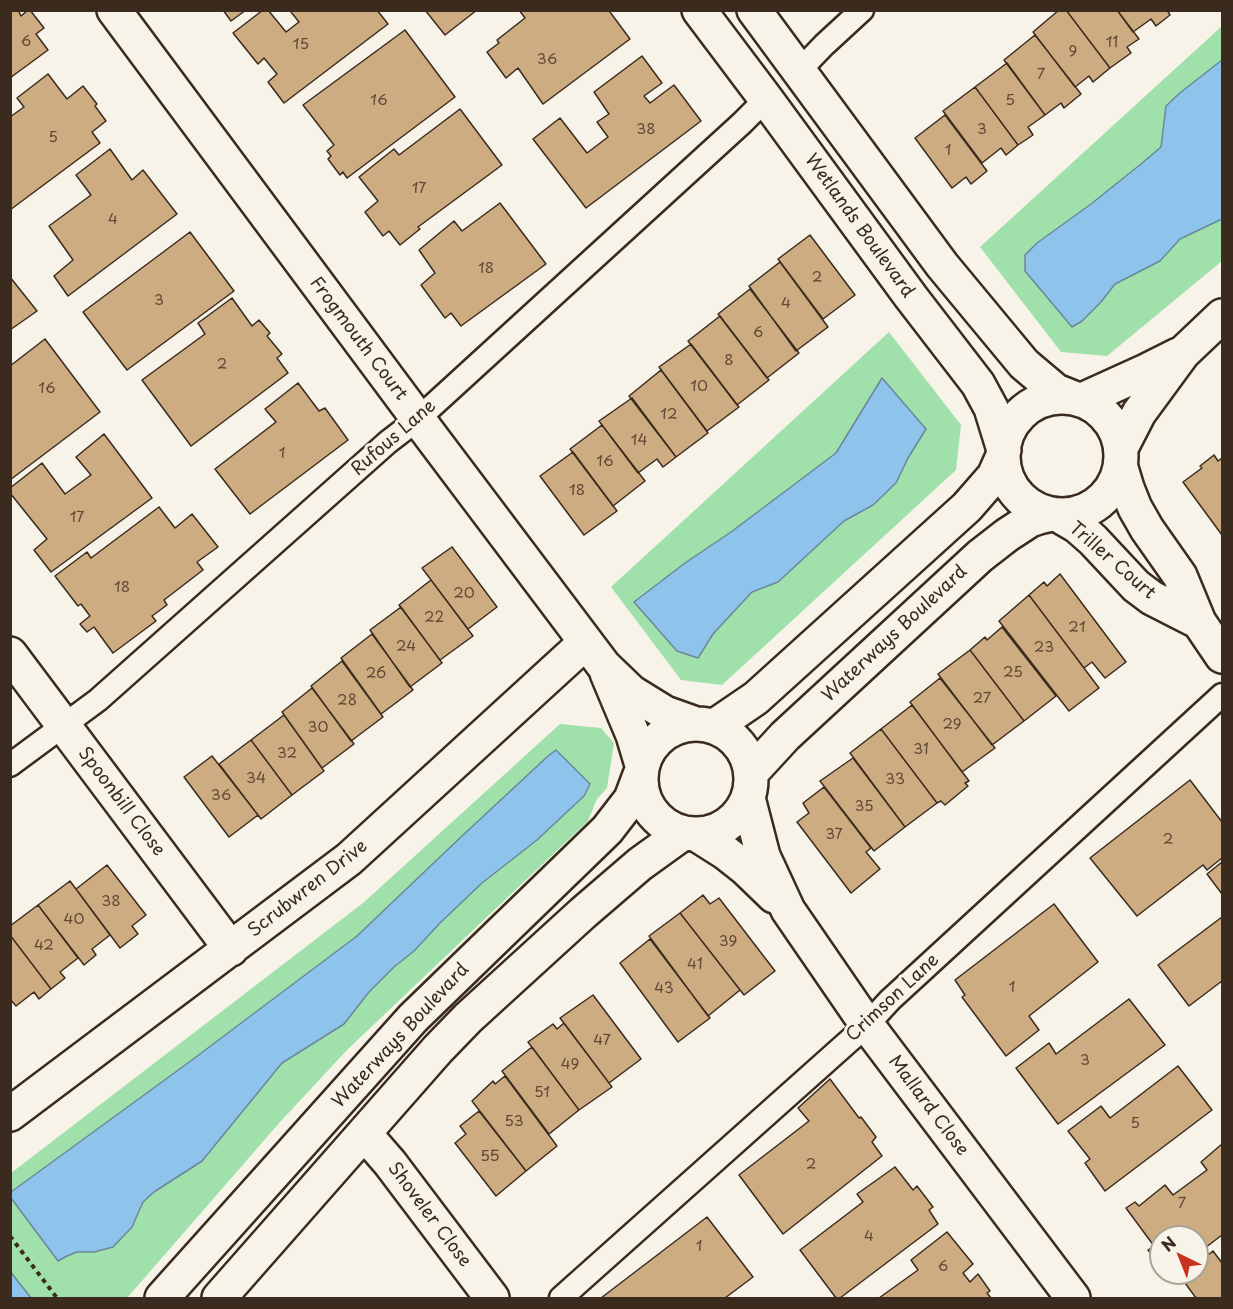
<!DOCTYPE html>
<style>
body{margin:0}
#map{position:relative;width:1233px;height:1309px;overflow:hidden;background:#f7f3e8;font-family:"Playpen Sans",sans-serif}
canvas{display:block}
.frame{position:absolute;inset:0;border:12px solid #3b2a1e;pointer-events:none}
.north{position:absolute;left:1149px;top:1225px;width:60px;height:60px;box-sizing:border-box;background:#f7f3e8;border:2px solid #aca397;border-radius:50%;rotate:317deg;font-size:16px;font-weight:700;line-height:24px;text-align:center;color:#3b2a1e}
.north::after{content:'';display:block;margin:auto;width:21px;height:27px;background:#c8321e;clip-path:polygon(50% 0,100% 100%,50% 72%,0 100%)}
</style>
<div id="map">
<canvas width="1233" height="1309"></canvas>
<div class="frame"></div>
<div class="north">N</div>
</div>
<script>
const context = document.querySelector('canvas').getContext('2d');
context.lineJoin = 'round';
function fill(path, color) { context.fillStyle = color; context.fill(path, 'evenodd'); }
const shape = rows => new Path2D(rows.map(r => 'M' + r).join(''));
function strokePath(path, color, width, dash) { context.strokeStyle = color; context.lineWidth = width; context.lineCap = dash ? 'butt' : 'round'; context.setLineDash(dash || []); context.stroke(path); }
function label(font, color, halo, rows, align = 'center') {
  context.font = font + ' "Playpen Sans",sans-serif'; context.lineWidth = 6; context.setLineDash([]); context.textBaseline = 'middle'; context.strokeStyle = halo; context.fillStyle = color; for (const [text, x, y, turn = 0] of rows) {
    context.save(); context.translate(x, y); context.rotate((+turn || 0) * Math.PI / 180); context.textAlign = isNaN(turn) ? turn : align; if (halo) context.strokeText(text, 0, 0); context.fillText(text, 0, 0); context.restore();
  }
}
fill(shape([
 [1222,26,1222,261,1107,356,1061,352,980,247],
 [889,332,961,425,956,470,722,685,681,680,611,587],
 [560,724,601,728,614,743,607,788,597,799,588,821,348,1049,280,1122,127,1298,11,1298,11,1173,363,903]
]), '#a0e1ab');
const water = shape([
 [1222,60,1222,219,1180,239,1160,261,1115,284,1101,302,1082,321,1072,327,1025,271,1025,255,1037,243,1091,204,1141,164,1161,147,1166,106,1181,92,1222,60],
 [882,378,926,429,908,458,896,483,873,505,844,521,778,582,752,592,713,634,698,658,677,651,634,602,685,563,731,532,836,453,882,378],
 [556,750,590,784,584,796,537,840,482,883,440,923,414,951,394,967,369,992,344,1024,282,1063,202,1161,154,1192,143,1202,132,1227,113,1247,94,1252,77,1252,67,1256,58,1261,11,1198,11,1192,192,1060,357,936,462,836,548,756,556,750],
 [11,1272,13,1275,31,1298,11,1298,11,1272]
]);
fill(water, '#8ec4ec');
strokePath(water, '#6d869a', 1.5);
const building = shape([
 [10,10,18,10,21,16,28,10,30,10,44,28,36,34,48,50,10,78,10,10],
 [223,10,246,10,231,21,223,10],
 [263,10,268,10,286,32,299,22,291,12,293,10,377,10,388,24,284,103,268,82,277,74,264,58,258,64,233,33,263,10],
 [425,10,477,10,445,35,425,10],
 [519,10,612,10,610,12,630,39,543,104,518,68,506,78,487,52,499,43,497,40,525,18,519,10],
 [1059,10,1066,10,1110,68,1093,82,1089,76,1075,87,1033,32,1059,10],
 [1066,10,1117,10,1139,39,1127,47,1131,53,1110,68,1066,10],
 [1117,10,1167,10,1170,15,1156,26,1151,19,1133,32,1117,10],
 [405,30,455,97,347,178,343,172,340,175,328,159,331,156,327,151,334,145,303,105,405,30],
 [1035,35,1081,94,1064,108,1061,103,1045,115,1004,60,1035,35],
 [642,56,662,83,644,96,650,103,674,85,701,121,586,208,533,139,560,118,587,153,608,137,597,122,609,114,594,92,642,56],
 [1007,63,1045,115,1028,127,1033,135,1018,145,975,87,1007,63],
 [48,74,67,99,83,86,97,104,95,106,106,121,92,132,100,143,10,210,10,117,24,107,17,98,48,74],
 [975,87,1018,145,1006,155,1001,148,982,163,943,111,975,87],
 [460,109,502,165,418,227,420,229,400,245,389,231,383,236,365,212,378,201,359,177,394,149,399,155,460,109],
 [945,115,987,171,971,184,966,177,952,188,915,138,945,115],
 [110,149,132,180,143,170,177,214,68,296,54,276,73,260,49,226,91,195,76,175,110,149],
 [500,203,546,264,461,326,451,313,445,318,421,285,435,273,419,250,454,221,462,231,500,203],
 [190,232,234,291,127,370,83,312,190,232],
 [810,235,855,295,823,319,778,259,810,235],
 [780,262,828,327,796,351,749,286,780,262],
 [10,277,37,311,10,330,10,277],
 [750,289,799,353,767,378,718,314,750,289],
 [232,298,252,326,259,320,270,333,267,336,282,354,277,358,288,373,191,446,142,380,205,334,198,323,232,298],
 [720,316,769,380,737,405,688,341,720,316],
 [45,339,100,412,10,480,10,366,45,339],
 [691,344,739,407,707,431,659,367,691,344],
 [661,370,708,433,676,457,629,396,661,370],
 [298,383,319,411,325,408,348,440,250,514,215,469,276,422,265,409,298,383],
 [632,398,676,457,663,467,657,459,638,473,599,421,632,398],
 [602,425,645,481,613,506,570,449,602,425],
 [104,434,152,498,51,572,34,550,47,539,10,493,10,488,42,463,65,494,91,475,76,457,104,434],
 [573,452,617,511,584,535,540,476,573,452],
 [1214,455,1218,461,1222,458,1222,535,1183,482,1202,468,1200,466,1214,455],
 [159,507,175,528,192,514,218,547,197,562,203,570,164,600,167,605,152,616,156,621,113,653,94,627,87,632,80,624,90,616,81,604,78,606,55,576,87,552,91,558,159,507],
 [452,547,497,607,468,629,422,568,452,547],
 [1060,574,1126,662,1105,678,1092,662,1084,668,1029,595,1044,582,1047,586,1060,574],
 [431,580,473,636,440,660,399,605,431,580],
 [1029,595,1099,688,1069,711,999,621,1029,595],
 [401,607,442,663,410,687,370,630,401,607],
 [1002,627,1056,696,1024,721,970,650,985,637,987,640,1002,627],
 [372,634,413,690,381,714,341,658,372,634],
 [970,650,1024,721,992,745,938,674,970,650],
 [342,661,383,717,351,741,311,686,342,661],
 [940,678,995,748,962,772,910,702,940,678],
 [312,688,354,744,322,768,282,712,312,688],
 [912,705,969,781,965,783,968,786,945,805,941,801,937,803,881,729,912,705],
 [284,715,324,771,292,795,251,740,284,715],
 [881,729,937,803,905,827,850,753,881,729],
 [251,740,292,795,261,819,219,764,251,740],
 [212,756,258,815,229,837,184,777,212,756],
 [853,758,905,827,874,851,820,781,853,758],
 [1190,780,1222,822,1222,858,1207,870,1203,865,1137,916,1090,858,1190,780],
 [824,787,871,848,866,852,880,869,851,893,797,822,809,813,803,803,824,787],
 [1222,862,1222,894,1207,874,1222,862],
 [107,865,146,915,132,926,138,934,120,948,76,889,107,865],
 [70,881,110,935,92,949,96,955,84,965,38,905,70,881],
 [703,895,710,904,719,898,775,971,744,995,680,913,703,895],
 [1054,904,1098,962,1029,1016,1039,1030,1006,1056,962,997,965,995,955,980,1054,904],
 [38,905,78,958,60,972,65,978,51,989,10,935,10,926,38,905],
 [680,913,740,990,708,1016,649,936,680,913],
 [1222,917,1222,981,1189,1006,1158,965,1222,917],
 [10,935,51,989,39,999,34,992,16,1006,10,999,10,935],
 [650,939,710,1018,678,1042,620,963,650,939],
 [593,995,641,1059,609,1083,560,1018,593,995],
 [1129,999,1165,1045,1058,1124,1016,1068,1049,1043,1056,1054,1129,999],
 [564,1023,612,1087,579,1110,528,1042,553,1024,557,1029,564,1023],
 [532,1047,579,1110,549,1134,502,1071,532,1047],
 [1178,1066,1212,1110,1105,1191,1085,1163,1090,1159,1068,1131,1101,1106,1110,1118,1178,1066],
 [505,1076,557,1146,526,1171,472,1101,493,1081,495,1084,505,1076],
 [830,1079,859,1118,861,1117,876,1137,872,1142,882,1156,783,1234,739,1175,809,1121,798,1108,830,1079],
 [479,1111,526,1171,496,1196,455,1143,466,1134,460,1126,479,1111],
 [1222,1144,1222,1235,1197,1254,1197,1237,1161,1237,1161,1267,1148,1250,1154,1246,1126,1208,1135,1202,1139,1206,1165,1185,1173,1195,1207,1170,1201,1162,1222,1144],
 [895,1167,913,1190,917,1186,933,1207,929,1210,938,1224,840,1298,836,1298,800,1250,863,1202,857,1194,895,1167],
 [707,1217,753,1277,725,1298,601,1298,707,1217],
 [947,1232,973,1264,963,1273,970,1282,978,1274,990,1291,987,1293,991,1298,879,1298,918,1270,911,1260,947,1232],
 [1213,1251,1222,1263,1222,1262,1222,1298,1196,1298,1180,1276,1185,1273,1197,1273,1197,1264,1213,1251]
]);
fill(building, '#ceac81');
strokePath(building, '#3b2a1e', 1.5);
const lane = shape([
 [799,71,824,45,862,10],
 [10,765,98,700,388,442,418,419,742,123,766,99],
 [561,1298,867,1025,890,1000,1222,695]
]);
const street = shape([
 [114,10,418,419,604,666,631,692,665,713,693,723],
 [699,10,766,99,911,297,978,384,991,408,1004,450],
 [754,10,942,265,1024,364,1056,391,1071,397],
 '1003 456a59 59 0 1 1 118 0a59 59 0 1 1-118 0Z',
 [1082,400,1146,371,1178,355],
 [1121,448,1139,413,1183,353,1222,316],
 [1121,468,1127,488,1135,508,1147,529,1180,576,1199,622,1222,656],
 [1058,515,1077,526,1093,540,1136,586,1152,598,1199,622],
 [10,654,231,949],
 [607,673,633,735,642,765],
 '641 779a55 55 0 1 1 110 0a55 55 0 1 1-110 0Z',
 [715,726,756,698,967,507,994,476,1003,456],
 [751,773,785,736,980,556,1007,535,1030,520,1039,517,1052,514],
 [748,798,763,856,788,910,867,1025,1073,1298],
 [696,834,726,853,745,868,774,896],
 [10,1114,349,859,586,642],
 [364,1133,390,1163,492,1298],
 [162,1298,413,1018,607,830,631,799,640,775],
 [219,1298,438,1049,468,1018,583,913,640,864,683,833]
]);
strokePath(lane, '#3b2a1e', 27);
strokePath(street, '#3b2a1e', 38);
strokePath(shape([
 [10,1236,57,1298]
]), '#3b2a1e', 4, [4.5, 4.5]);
strokePath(lane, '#f7f3e8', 22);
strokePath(street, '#f7f3e8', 33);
label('15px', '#604a37', null, [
 ["6",26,42],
 ["11",1112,43],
 ["15",301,45],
 ["9",1073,52],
 ["36",547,60],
 ["7",1041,75],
 ["16",379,101],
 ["5",1010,101],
 ["38",646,130],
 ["3",982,130],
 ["5",53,138],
 ["1",948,151],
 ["17",419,189],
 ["4",113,220],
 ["18",486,269],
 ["2",817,278],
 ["3",159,301],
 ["4",786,304],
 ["6",758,333],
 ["8",729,361],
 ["2",222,365],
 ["10",699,387],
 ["16",47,389],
 ["12",669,415],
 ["14",639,441],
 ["1",282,454],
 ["16",605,462],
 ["18",577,491],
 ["17",77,518],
 ["18",122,588],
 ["20",464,594],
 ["22",434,618],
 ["21",1077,628],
 ["24",406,647],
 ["23",1044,648],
 ["25",1013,673],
 ["26",376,674],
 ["27",982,699],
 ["28",347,701],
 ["29",952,725],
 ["30",318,728],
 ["31",921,750],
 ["32",287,754],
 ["34",256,779],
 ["33",895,780],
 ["36",221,796],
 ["35",864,807],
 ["37",834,835],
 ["2",1168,840],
 ["38",111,902],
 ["40",74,920],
 ["39",728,942],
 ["42",44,946],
 ["41",695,965],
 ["1",1012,988],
 ["43",664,989],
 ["47",602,1041],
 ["3",1085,1061],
 ["49",570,1065],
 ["51",542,1093],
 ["53",514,1122],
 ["5",1135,1124],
 ["55",490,1157],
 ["2",811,1165],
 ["7",1182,1204],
 ["4",869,1237],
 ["1",699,1247],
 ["6",943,1267]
]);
label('18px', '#3b2a1e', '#f7f3e8', [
 ["Wetlands Boulevard",859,226,54],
 ["Frogmouth Court",358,339,53],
 ["Rufous Lane",394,438,-41],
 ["Triller Court",1112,561,41],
 ["Waterways Boulevard",895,634,-43],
 ["Spoonbill Close",121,802,53],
 ["Scrubwren Drive",308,889,-38],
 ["Crimson Lane",893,998,-43],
 ["Waterways Boulevard",401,1036,-47],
 ["Mallard Close",928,1106,53],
 ["Shoveler Close",429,1215,53]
]);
</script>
